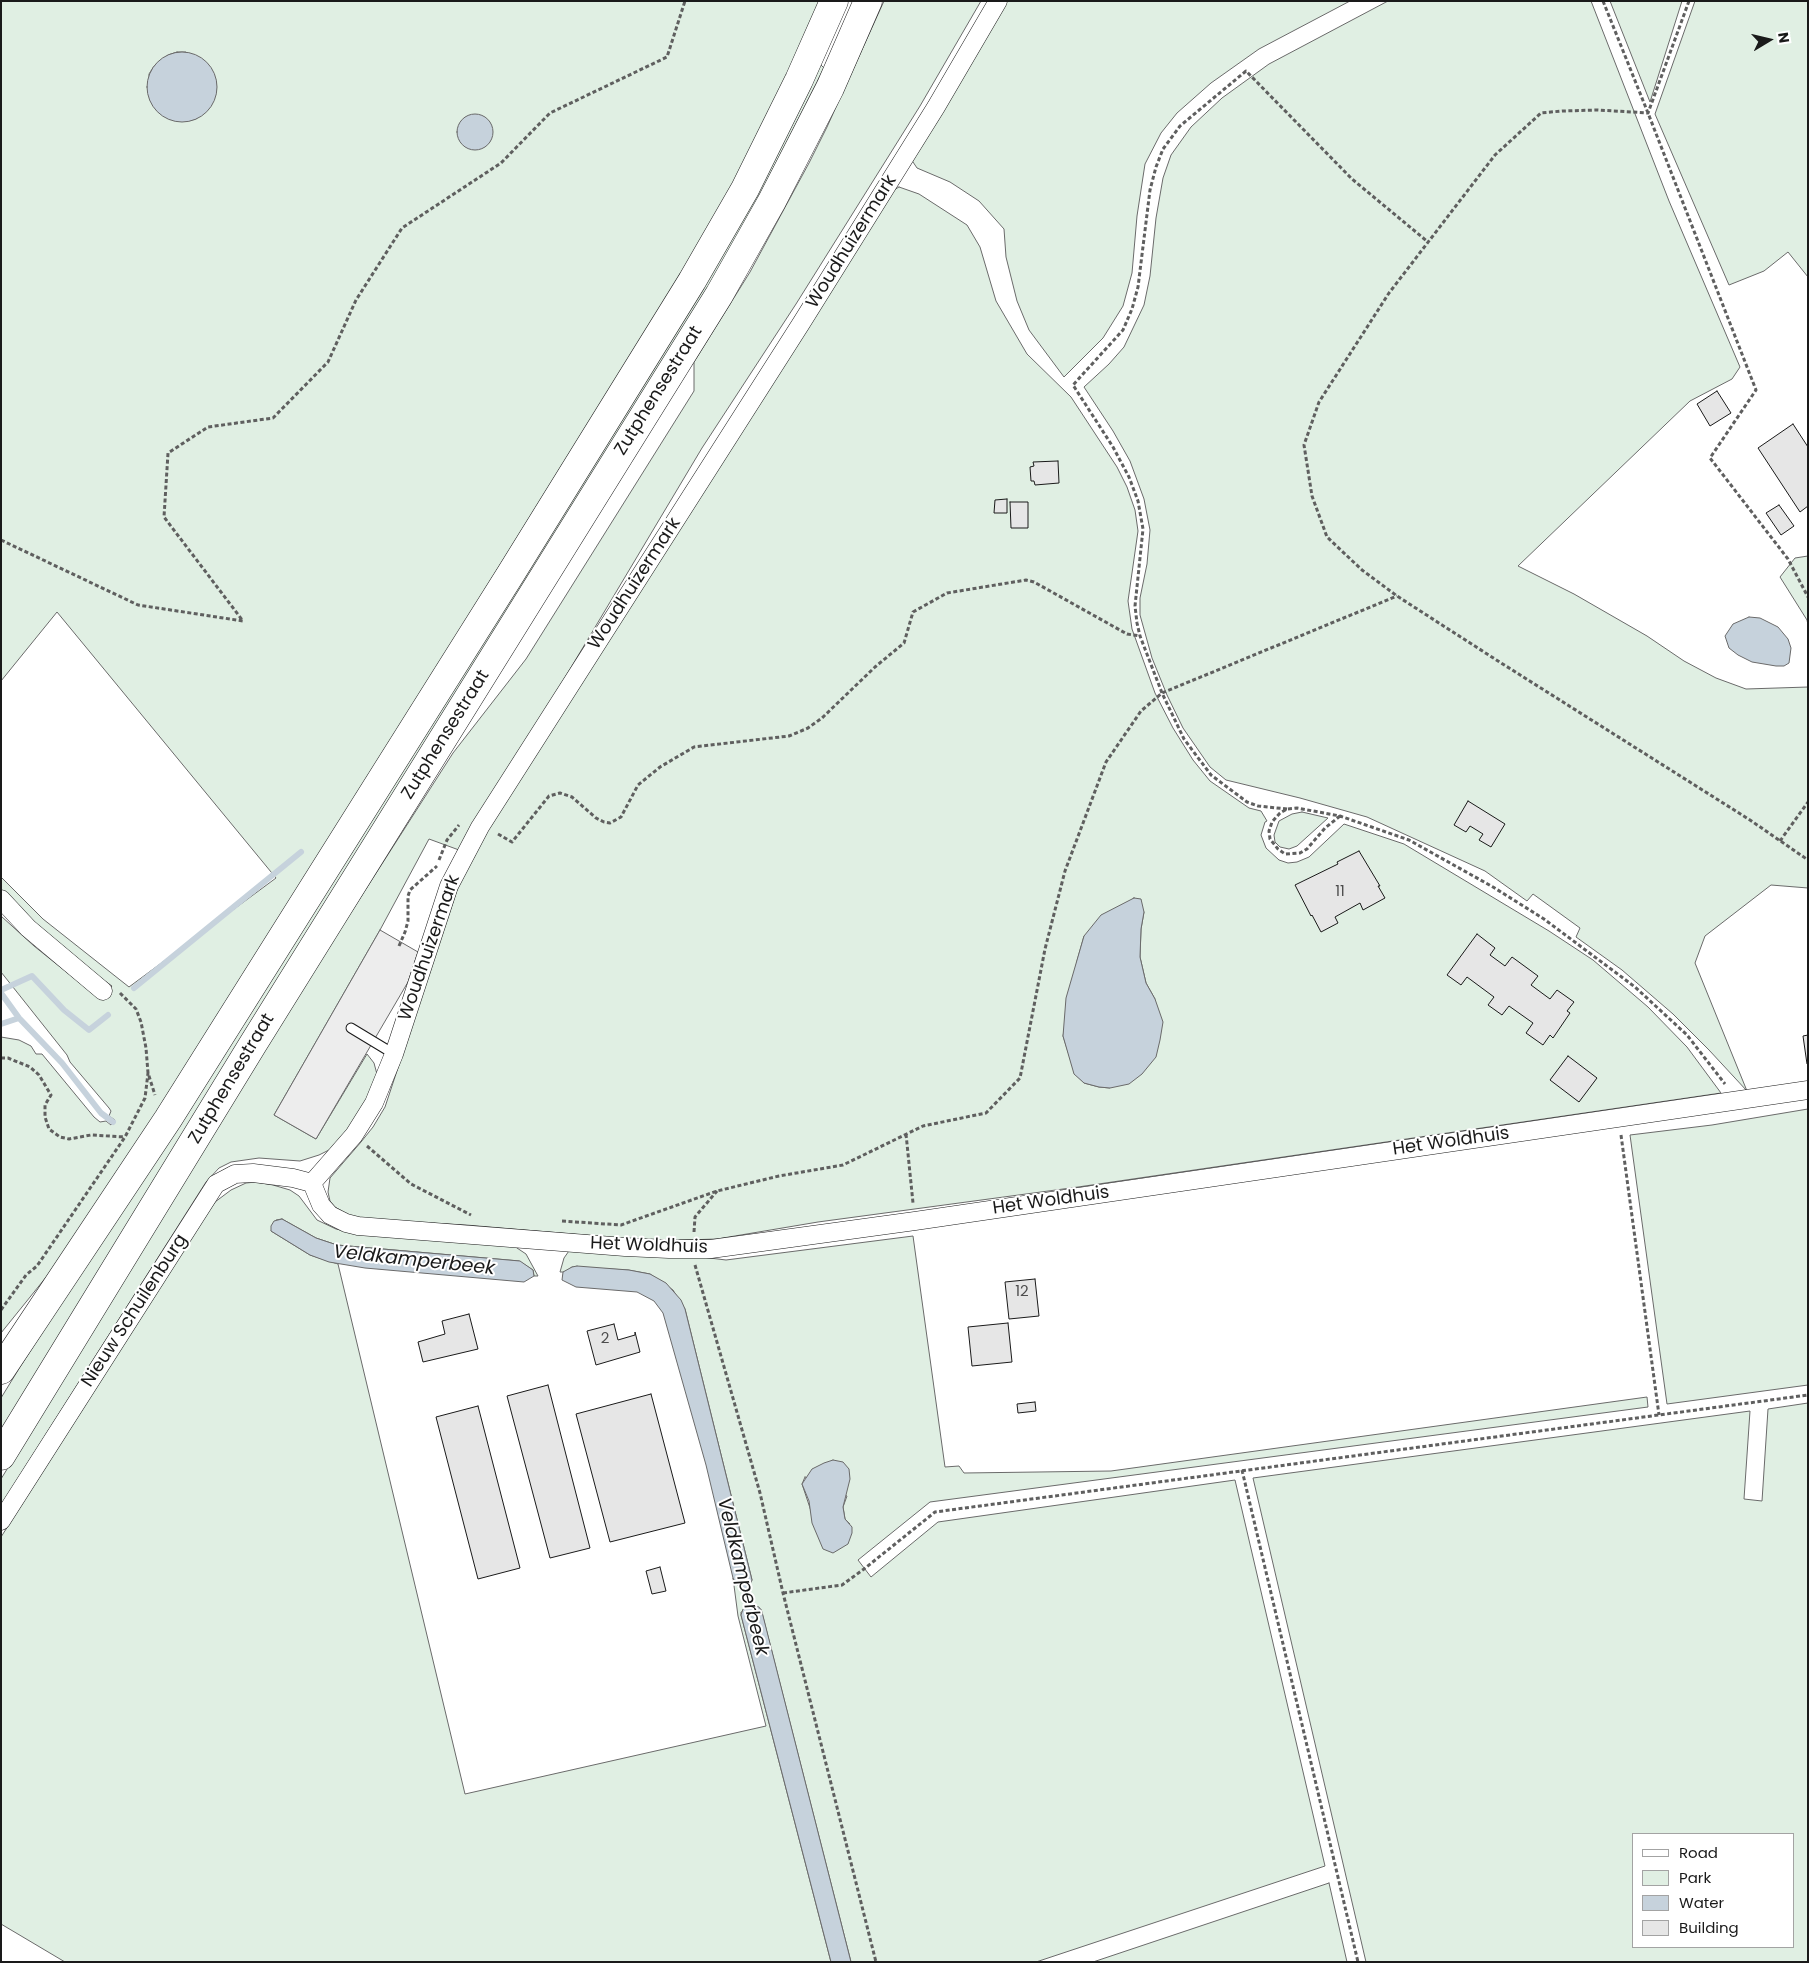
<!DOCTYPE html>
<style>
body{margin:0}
#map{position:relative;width:1809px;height:1963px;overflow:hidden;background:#fff;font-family:Poppins,sans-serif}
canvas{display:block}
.frame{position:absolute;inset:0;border:2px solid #1a1a1a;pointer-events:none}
.legend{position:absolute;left:1632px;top:1833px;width:162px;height:115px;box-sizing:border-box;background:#fff;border:1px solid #a3a3a3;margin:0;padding:6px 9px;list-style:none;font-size:15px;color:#1a1a1a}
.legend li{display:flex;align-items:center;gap:10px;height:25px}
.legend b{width:25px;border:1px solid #a3a3a3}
.north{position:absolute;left:1744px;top:15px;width:50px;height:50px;-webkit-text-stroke:4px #fff;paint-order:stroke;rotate:81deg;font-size:14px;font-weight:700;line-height:20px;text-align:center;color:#1a1a1a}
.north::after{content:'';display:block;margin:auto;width:18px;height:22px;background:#1a1a1a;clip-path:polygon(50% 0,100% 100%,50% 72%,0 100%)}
</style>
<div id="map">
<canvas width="1809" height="1963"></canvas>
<div class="frame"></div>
<ul class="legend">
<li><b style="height:6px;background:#fff"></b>Road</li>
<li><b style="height:14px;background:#e0efe3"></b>Park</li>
<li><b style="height:14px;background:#c6d2dc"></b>Water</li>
<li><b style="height:14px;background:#e6e6e6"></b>Building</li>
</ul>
<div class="north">N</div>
</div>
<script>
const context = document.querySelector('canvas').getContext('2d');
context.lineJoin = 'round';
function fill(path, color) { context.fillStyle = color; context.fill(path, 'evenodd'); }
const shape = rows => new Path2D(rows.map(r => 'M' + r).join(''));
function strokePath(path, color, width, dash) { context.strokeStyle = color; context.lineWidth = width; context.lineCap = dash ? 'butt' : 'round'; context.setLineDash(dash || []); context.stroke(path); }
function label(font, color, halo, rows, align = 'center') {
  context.font = font + ' Poppins,sans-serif'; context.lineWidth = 4; context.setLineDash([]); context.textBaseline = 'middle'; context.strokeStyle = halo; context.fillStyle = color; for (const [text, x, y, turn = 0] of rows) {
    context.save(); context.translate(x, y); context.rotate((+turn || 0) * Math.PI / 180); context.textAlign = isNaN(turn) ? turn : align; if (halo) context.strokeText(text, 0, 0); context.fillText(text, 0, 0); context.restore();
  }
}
const green = shape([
 [1,1,820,1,792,68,729,192,669,293,239,985,68,1250,1,1333,1,1037,19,1040,31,1046,36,1054,42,1054,94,1117,100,1122,106,1121,111,1125,115,1120,109,1116,111,1111,109,1108,70,1062,67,1055,1,972,1,916,34,946,100,999,112,986,95,974,26,915,1,889,1,877,43,919,129,987,276,878,57,612,1,681,1,1],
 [177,52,186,52,216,82,216,91,210,107,196,119,187,121,169,119,155,108,150,100,149,74,154,66,168,55,177,52],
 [884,1,981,1,920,106,796,304,702,448,514,763,459,850,429,839,380,930,274,1115,316,1139,367,1054,374,1063,378,1078,359,1116,333,1148,319,1155,300,1161,259,1158,231,1162,219,1168,206,1182,1,1505,1,1479,314,970,453,753,526,659,694,391,694,362,750,272,809,163,827,127,884,1],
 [1005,1,1350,1,1259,49,1211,83,1177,113,1161,133,1145,164,1137,216,1132,273,1123,306,1103,338,1064,377,1029,330,1017,301,1006,257,1004,229,979,201,950,182,917,168,911,159,1005,1],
 [1388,1,1591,1,1669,201,1740,367,1732,379,1690,401,1518,566,1574,594,1647,636,1684,661,1716,678,1746,689,1808,687,1808,888,1771,885,1705,936,1695,963,1747,1091,1709,1050,1673,1014,1622,970,1576,937,1580,928,1533,894,1527,901,1485,871,1367,817,1300,798,1226,780,1210,767,1183,728,1167,695,1152,658,1140,615,1140,598,1147,564,1150,530,1144,499,1130,461,1113,431,1084,387,1109,364,1124,347,1144,305,1150,276,1156,218,1163,178,1171,155,1191,127,1222,98,1269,64,1388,1],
 [1610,1,1682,1,1650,102,1610,1],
 [1695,1,1808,1,1808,277,1788,252,1764,271,1729,285,1655,114,1695,1],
 [819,63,824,68,757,200,698,305,1,1433,1,1398,20,1367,99,1244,819,63],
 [899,187,919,194,967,225,980,247,996,301,1027,354,1071,397,1117,467,1127,487,1135,510,1138,531,1128,601,1132,629,1155,693,1173,728,1193,760,1210,781,1249,808,1261,811,1267,821,1265,822,1261,835,1266,848,1279,860,1288,863,1297,862,1309,857,1344,824,1404,844,1549,931,1593,960,1648,1007,1687,1047,1721,1093,1078,1187,818,1222,717,1239,654,1241,466,1225,355,1219,335,1207,330,1201,328,1192,330,1178,361,1142,373,1127,385,1107,458,887,490,824,892,191,899,187],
 [1134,898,1144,912,1141,929,1140,957,1146,983,1155,999,1110,1088,1099,1087,1084,1083,1075,1074,1063,1036,1077,961,1084,936,1134,898],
 [1808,556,1808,625,1807,620,1780,577,1795,558,1808,556],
 [1302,812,1328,818,1297,846,1289,849,1280,847,1275,842,1274,835,1279,821,1292,814,1302,812],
 [1808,1109,1808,1385,1667,1404,1630,1135,1712,1125,1808,1109],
 [256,1182,273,1185,290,1190,299,1196,317,1220,336,1229,350,1232,514,1246,526,1254,538,1276,534,1276,533,1270,519,1261,337,1245,316,1238,282,1219,276,1220,271,1231,310,1255,338,1264,465,1794,766,1726,738,1616,733,1578,735,1582,749,1585,752,1580,685,1309,673,1290,650,1274,628,1270,572,1267,565,1272,560,1272,564,1258,571,1248,686,1255,726,1260,913,1236,945,1467,959,1466,964,1473,1111,1471,1647,1397,1648,1407,930,1502,858,1560,871,1577,938,1522,1235,1480,1325,1866,1036,1962,851,1962,761,1609,741,1612,741,1615,831,1962,65,1962,1,1924,1,1537,207,1214,215,1202,231,1190,246,1183,256,1182],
 [805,1477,847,1496,843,1507,845,1519,850,1524,811,1511,802,1484,805,1477],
 [1808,1403,1808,1962,1366,1962,1253,1478,1750,1411,1744,1499,1762,1501,1768,1409,1808,1403],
 [1633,1834,1793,1834,1793,1947,1633,1947,1633,1834],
 [1329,1883,1347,1962,1093,1962,1329,1883]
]);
fill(green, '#e0efe3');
strokePath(green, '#6a6a6a', 1);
const parking = shape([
 [380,930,418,952,408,982,316,1139,274,1115,380,930]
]);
fill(parking, '#ededed');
strokePath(parking, '#6a6a6a', 1);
const water = shape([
 '147 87a35 35 0 1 1 70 0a35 35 0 1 1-70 0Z',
 '457 132a18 18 0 1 1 36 0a18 18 0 1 1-36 0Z',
 [1749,617,1760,618,1778,627,1788,639,1791,648,1789,663,1784,666,1776,666,1752,662,1738,655,1729,648,1725,636,1733,624,1749,617],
 [1134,898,1141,899,1144,912,1141,929,1140,957,1146,983,1155,999,1163,1022,1160,1040,1156,1057,1142,1074,1129,1084,1110,1088,1099,1087,1084,1083,1074,1074,1063,1036,1066,998,1084,936,1101,915,1134,898],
 [282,1219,316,1238,337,1245,520,1261,533,1270,534,1276,524,1282,365,1268,329,1262,310,1255,271,1231,271,1226,274,1221,282,1219],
 [577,1266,629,1270,650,1274,666,1283,681,1300,685,1309,752,1580,749,1587,741,1588,737,1585,733,1578,706,1465,663,1313,654,1301,637,1292,576,1287,562,1280,563,1272,572,1267,577,1266],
 [833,1460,843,1462,849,1469,850,1479,843,1507,845,1519,852,1527,852,1533,848,1544,833,1553,823,1549,812,1523,809,1501,802,1484,812,1469,824,1463,833,1460],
 [754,1606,759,1607,762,1612,851,1962,831,1962,741,1615,743,1609,754,1606]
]);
fill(water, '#c6d2dc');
strokePath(water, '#6a6a6a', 1);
strokePath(shape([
 [134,988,301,852],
 [1,990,32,976,64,1010,89,1030,108,1015],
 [1,993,19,1018,62,1063,101,1113,113,1122],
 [1,1024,19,1018],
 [744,1581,752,1613]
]), '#c6d2dc', 6);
const building = shape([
 [1717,391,1731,413,1710,426,1697,404,1717,391],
 [1793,424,1808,447,1808,506,1800,512,1758,448,1793,424],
 [1058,461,1059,483,1035,485,1034,481,1031,481,1030,467,1034,466,1033,462,1058,461],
 [1007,499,1007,513,994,513,995,500,1007,499],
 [1010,502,1028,502,1028,528,1011,528,1010,502],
 [1779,505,1794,526,1781,535,1766,513,1779,505],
 [1468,801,1505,824,1491,847,1479,840,1483,834,1470,826,1466,832,1454,825,1468,801],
 [1359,851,1380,886,1378,886,1385,898,1363,910,1360,903,1335,917,1338,923,1321,932,1312,915,1311,916,1295,885,1338,864,1337,862,1359,851],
 [1477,934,1495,948,1490,955,1505,966,1512,957,1538,976,1531,985,1550,999,1557,990,1574,1002,1567,1011,1570,1013,1553,1038,1550,1035,1543,1045,1526,1033,1533,1023,1509,1006,1502,1015,1488,1005,1494,997,1467,977,1461,985,1447,975,1477,934],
 [1808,1035,1808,1064,1807,1064,1803,1036,1808,1035],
 [1568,1056,1597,1078,1579,1102,1550,1080,1568,1056],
 [1035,1279,1039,1316,1009,1319,1005,1282,1035,1279],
 [469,1314,478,1349,423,1362,418,1342,445,1334,442,1321,469,1314],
 [1008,1323,1012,1362,972,1366,968,1327,1008,1323],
 [614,1324,618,1340,635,1335,635,1332,640,1352,596,1365,587,1331,614,1324],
 [548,1385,590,1548,550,1558,507,1396,548,1385],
 [651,1394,685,1523,610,1542,576,1414,651,1394],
 [1035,1402,1036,1411,1018,1413,1017,1404,1035,1402],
 [478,1406,520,1568,478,1579,436,1417,478,1406],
 [660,1567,666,1591,652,1594,646,1571,660,1567]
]);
fill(building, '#e6e6e6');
strokePath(building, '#1a1a1a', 1);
const lane = shape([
 [351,1028,394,1054]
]);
const street = shape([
 [1,899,28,928,103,991],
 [312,1183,321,1205,330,1215,346,1223,358,1226,625,1247,669,1249,711,1249,915,1221,1808,1090],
 [312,1183,354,1135,374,1103,394,1054,449,886,480,827,802,322,936,107,998,1],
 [1,1521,216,1184,235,1174,253,1173,293,1178,312,1183]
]);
const primary = shape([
 [1,1370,168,1119,510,575,692,281,745,189,799,80,834,1],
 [1,1456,253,1044,719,295,772,201,830,88,868,1]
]);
strokePath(lane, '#1a1a1a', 11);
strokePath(street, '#1a1a1a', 19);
strokePath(primary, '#1a1a1a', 29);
strokePath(shape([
 [1603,1,1648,113,1756,390,1710,458,1788,559,1808,597],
 [1689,1,1648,113,1598,110,1562,111,1541,113,1495,155,1389,293,1319,402,1304,445,1312,496,1327,537,1362,570,1397,596,1498,661,1750,820,1808,860],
 [1,540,138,605,243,621,164,517,168,453,208,427,273,418,328,362,356,300,402,228,501,163,550,113,667,57,685,1],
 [1287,809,1258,806,1247,802,1211,775,1184,739,1162,693,1140,636,1137,623,1135,606,1143,529,1138,501,1129,477,1113,447,1073,385,1123,330,1132,309,1138,287,1150,190,1156,167,1163,149,1180,126,1246,71,1352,179,1428,242],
 [1340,816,1325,828,1307,849,1300,853,1285,854,1278,849,1270,839,1269,831,1272,822,1280,813,1287,809,1297,808,1340,816,1409,840,1493,887,1544,919,1635,987,1687,1035,1725,1084],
 [498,834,512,842,549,796,560,793,572,797,596,818,604,822,610,823,621,817,638,785,660,767,694,747,789,736,808,728,822,718,875,667,904,643,913,612,947,593,1026,580,1034,582,1127,634,1140,636],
 [1780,841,1808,802],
 [439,860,447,840,459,825],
 [399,946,405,932,408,921,408,896,410,890,437,866],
 [120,993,136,1009,141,1022,146,1048,148,1073,155,1095],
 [1,1058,8,1058,30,1067,39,1075,51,1095,45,1105,45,1117,49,1129,60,1137,69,1139,91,1135,125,1137],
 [906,1134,913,1203],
 [1621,1135,1659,1415],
 [367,1146,411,1184,471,1215],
 [562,1221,621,1225,717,1191,779,1176,843,1165,923,1126,986,1113,1020,1078,1045,949,1065,871,1106,762,1141,711,1162,693,1397,596],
 [694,1232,695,1217,717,1191],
 [695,1265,760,1493,783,1593,876,1962],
 [1,1310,26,1275,37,1266,125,1137,145,1098,148,1073],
 [1242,1470,1358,1962],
 [783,1593,842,1585,864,1569,935,1512,1808,1395]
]), '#5f5f5f', 3, [4, 2.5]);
strokePath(lane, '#fff', 9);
strokePath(street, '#fff', 18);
strokePath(primary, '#fff', 28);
label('15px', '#4d4d4d', null, [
 ["11",1340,892],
 ["12",1022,1292],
 ["2",605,1339]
]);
label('18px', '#1a1a1a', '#fff', [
 ["Woudhuizermark",852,242,-58],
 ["Zutphensestraat",659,391,-58],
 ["Woudhuizermark",635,584,-57],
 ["Zutphensestraat",446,735,-58],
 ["Woudhuizermark",430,948,-71],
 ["Zutphensestraat",232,1079,-59],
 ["Het Woldhuis",1451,1142,-8],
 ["Het Woldhuis",1051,1201,-8],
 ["Het Woldhuis",649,1246,2],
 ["Nieuw Schuilenburg",135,1311,-57]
]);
label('italic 19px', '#1a1a1a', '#fff', [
 ["Veldkamperbeek",414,1261,6],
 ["Veldkamperbeek",742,1577,76]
]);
</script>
